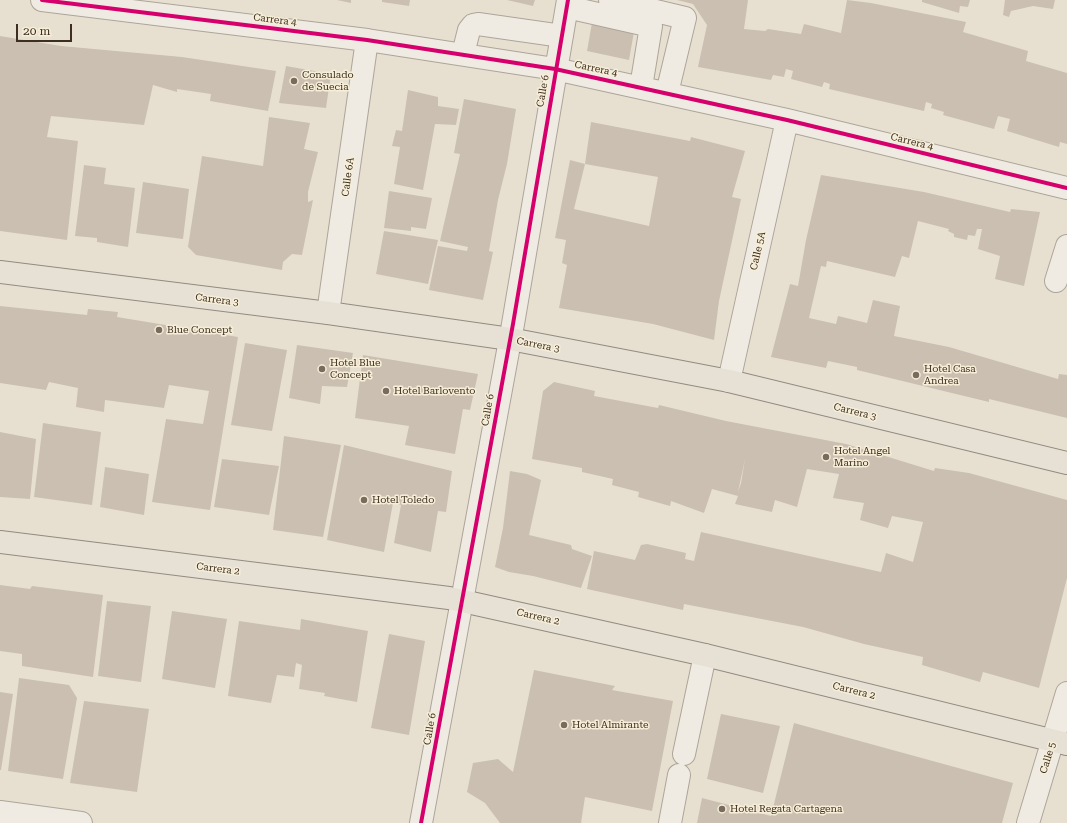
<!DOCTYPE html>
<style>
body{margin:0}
#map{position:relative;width:1067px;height:823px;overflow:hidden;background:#e7e0d1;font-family:"Roboto Serif",serif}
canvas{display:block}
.scale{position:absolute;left:16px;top:24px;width:56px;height:18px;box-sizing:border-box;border:2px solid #3d2e20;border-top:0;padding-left:5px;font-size:12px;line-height:14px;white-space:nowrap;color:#3d2e20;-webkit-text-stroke:3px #f7eed8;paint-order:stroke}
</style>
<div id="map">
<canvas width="1067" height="823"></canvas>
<div class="scale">20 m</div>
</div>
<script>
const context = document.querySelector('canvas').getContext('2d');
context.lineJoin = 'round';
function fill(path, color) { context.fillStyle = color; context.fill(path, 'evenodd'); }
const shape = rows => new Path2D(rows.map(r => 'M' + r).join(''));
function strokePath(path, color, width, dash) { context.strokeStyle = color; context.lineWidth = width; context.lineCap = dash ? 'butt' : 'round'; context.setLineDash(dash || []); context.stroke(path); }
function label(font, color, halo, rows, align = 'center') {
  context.font = font + ' "Roboto Serif",serif'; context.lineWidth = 3; context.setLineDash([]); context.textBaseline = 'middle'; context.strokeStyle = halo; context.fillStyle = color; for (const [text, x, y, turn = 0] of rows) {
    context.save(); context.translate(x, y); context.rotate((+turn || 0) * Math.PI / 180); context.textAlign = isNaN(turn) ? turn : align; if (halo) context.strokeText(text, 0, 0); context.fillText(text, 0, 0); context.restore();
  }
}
fill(shape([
 [337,0,351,0,351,3],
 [382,0,410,0,409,6,382,2],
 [507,0,535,0,533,6],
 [677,0,748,0,744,29,765,31,768,29,801,34,804,24,841,33,847,0,871,3,966,22,963,32,1028,51,1026,61,1067,73,1067,144,1060,142,1059,147,1007,131,1010,119,998,116,994,129,943,115,944,112,931,108,932,104,926,102,924,111,829,89,830,84,824,82,822,87,791,79,793,71,786,69,784,77,773,75,771,80,698,67,707,25,693,4],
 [922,0,970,0,968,7,960,6,959,13,922,2],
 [1005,0,1055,0,1053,9,1033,6,1011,11,1009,17,1003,15],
 [593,17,635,26,629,60,587,51],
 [0,36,61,46,182,57,276,71,268,111,210,101,211,94,177,89,177,92,153,85,144,125,51,116,47,137,78,141,67,240,0,231],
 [286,66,331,74,326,108,279,103],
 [408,90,438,97,438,106,459,109,456,125,435,124,423,190,394,184,400,147,392,146,396,130,402,131],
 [464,99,516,109,507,164,498,200,489,251,493,252,483,300,429,290,438,246,467,251,468,247,440,241,460,154,454,153],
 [269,117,310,123,304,149,318,152,308,192,308,202,313,200,302,255,292,254,283,262,282,270,196,255,188,247,202,156,263,166],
 [591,122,690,141,691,137,745,151,732,197,741,199,719,301,714,340,653,324,559,308,567,265,562,263,566,240,555,238,570,160,585,164,574,209,649,226,658,177,585,164],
 [84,165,106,168,104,184,135,188,128,247,97,242,97,238,75,236],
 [821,175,924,192,1010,212,1011,209,1040,212,1024,286,995,279,1000,256,978,249,982,229,977,229,975,236,968,235,967,240,954,237,954,234,948,231,949,229,918,221,909,258,902,256,895,277,827,261,826,267,821,266,809,318,836,324,838,316,867,323,873,300,900,306,894,336,949,347,1058,379,1059,374,1067,375,1067,418,989,399,989,402,857,370,857,367,828,361,826,368,771,357,790,284,798,286,806,240],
 [143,182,189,189,183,239,136,233],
 [389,191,432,198,426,229,411,227,411,231,384,228],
 [384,231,438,240,428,284,376,274],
 [0,306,87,315,88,309,118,312,117,317,238,337,210,510,152,502,166,419,203,424,209,391,169,385,164,408,105,400,104,412,76,407,78,388,49,382,46,390,0,383],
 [245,343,287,350,272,431,231,425],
 [297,345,353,353,347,387,322,386,320,404,289,398],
 [363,355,478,374,470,410,463,409,455,454,405,445,409,426,355,418],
 [554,382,595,391,594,396,658,408,659,405,726,421,846,444,934,471,935,468,969,473,1067,500,1067,578,1039,688,983,672,980,682,922,665,923,657,864,644,803,627,684,604,683,610,587,589,594,551,635,560,641,545,647,544,686,553,685,559,694,561,701,532,881,572,886,553,913,562,923,522,892,516,888,528,860,520,864,503,833,498,839,474,807,469,797,507,775,500,772,512,735,504,738,496,712,489,704,513,671,501,670,506,638,497,639,492,612,485,613,479,582,472,582,468,532,459,543,391],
 [745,459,741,483,738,492],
 [43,423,101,432,92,505,34,497],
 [0,432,36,439,30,499,0,497],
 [284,436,341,445,323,537,273,530],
 [344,445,452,471,446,512,438,511,431,552,394,543,401,505,393,503,384,552,327,540],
 [222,459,279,466,269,515,214,507],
 [105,467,149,474,144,515,100,507],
 [510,471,527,474,541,480,529,535,571,545,572,549,592,556,581,588,533,576,509,572,495,567,503,528],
 [0,585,30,589,32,586,103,595,93,677,22,666,22,654,0,651],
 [107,601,151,606,141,682,98,676],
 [172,611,227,619,215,688,162,679],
 [301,619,368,631,357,702,324,696,325,693,299,689,302,665,296,663,294,677,277,675,271,703,228,696,239,621,300,630],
 [389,634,425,641,409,735,371,728],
 [534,670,615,686,612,690,673,701,652,811,585,797,581,823,500,823,485,803,467,792,473,763,498,759,513,772],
 [19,678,69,685,77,698,63,779,8,771],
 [0,692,13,694,1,770,0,770],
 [84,701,149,709,137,792,70,783],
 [721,714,780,726,763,793,707,779],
 [794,723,1013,783,1002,823,697,823,702,798,771,816]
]), '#cbbfb2');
const minor = shape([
 [42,0,367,40,555,69,787,120,1067,188],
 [610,0,685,18,667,93],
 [567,7,651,26,641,87],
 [463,54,469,30,473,25,478,24,562,36],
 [1056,281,1067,246],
 [328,313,367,40],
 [729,381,787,120],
 [684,754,705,655],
 [0,812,81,823],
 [421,823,513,324,568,0],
 [670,823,679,775],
 [1028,823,1067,693]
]);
const major = shape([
 [0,272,328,313,510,339,729,381,1067,463],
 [0,542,449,598,705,655,1067,744]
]);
strokePath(minor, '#ada599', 24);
strokePath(major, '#928b80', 24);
strokePath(minor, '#efebe3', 22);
strokePath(major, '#e6e1d4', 22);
strokePath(shape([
 [42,0,367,40,555,69,787,120,1067,188],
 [421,823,513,324,568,0]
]), '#d6006c', 4);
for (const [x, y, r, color] of [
 [294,81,4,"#786c5e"],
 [159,330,4,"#786c5e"],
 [322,369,4,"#786c5e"],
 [916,375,4,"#786c5e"],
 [386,391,4,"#786c5e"],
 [826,457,4,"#786c5e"],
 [364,500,4,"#786c5e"],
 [564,725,4,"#786c5e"],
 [722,809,4,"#786c5e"]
]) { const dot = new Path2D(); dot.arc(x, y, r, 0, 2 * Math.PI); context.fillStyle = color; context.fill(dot); strokePath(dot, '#f7eed8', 1.5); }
label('10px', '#3d2e20', '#f7eed8', [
 ["Carrera 4",275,20,7],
 ["Carrera 4",596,69,12],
 ["Calle 6",543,91,-80],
 ["Carrera 4",912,142,14],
 ["Calle 6A",348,177,-82],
 ["Calle 5A",758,251,-77],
 ["Carrera 3",217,300,7],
 ["Carrera 3",538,345,11],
 ["Calle 6",488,410,-80],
 ["Carrera 3",855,412,14],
 ["Carrera 2",218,569,7],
 ["Carrera 2",538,617,13],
 ["Carrera 2",854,691,14],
 ["Calle 6",430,729,-80],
 ["Calle 5",1048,758,-73]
]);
label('10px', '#3d2e20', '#f7eed8', [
 ["Consulado",302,75],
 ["de Suecia",302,87],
 ["Blue Concept",167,330],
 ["Hotel Blue",330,363],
 ["Concept",330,375],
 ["Hotel Casa",924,369],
 ["Andrea",924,381],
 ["Hotel Barlovento",394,391],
 ["Hotel Angel",834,451],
 ["Marino",834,463],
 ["Hotel Toledo",372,500],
 ["Hotel Almirante",572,725],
 ["Hotel Regata Cartagena",730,809]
], 'left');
</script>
